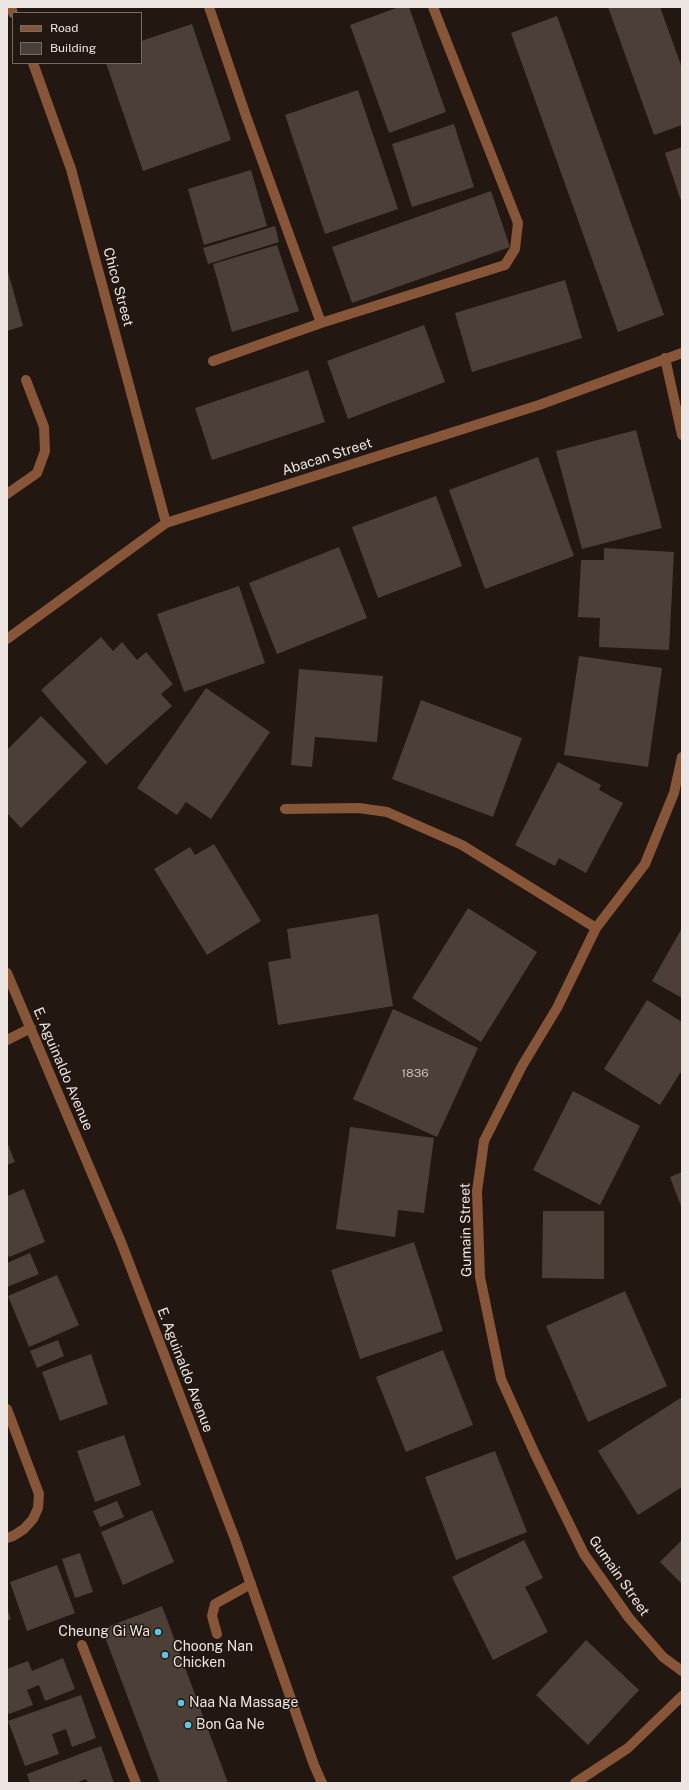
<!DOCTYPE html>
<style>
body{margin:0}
#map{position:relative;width:689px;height:1790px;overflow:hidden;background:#231811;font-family:"Public Sans",sans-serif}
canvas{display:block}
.frame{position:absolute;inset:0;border:8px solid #ede5e1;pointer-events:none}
.legend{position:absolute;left:12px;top:12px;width:130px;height:52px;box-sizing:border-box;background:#231811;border:1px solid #746a64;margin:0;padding:5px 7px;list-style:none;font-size:12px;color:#ede5e1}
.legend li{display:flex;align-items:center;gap:8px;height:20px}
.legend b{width:20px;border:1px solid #746a64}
</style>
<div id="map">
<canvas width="689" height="1790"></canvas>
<div class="frame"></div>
<ul class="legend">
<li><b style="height:5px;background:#875537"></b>Road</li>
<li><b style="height:11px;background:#4c3f38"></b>Building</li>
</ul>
</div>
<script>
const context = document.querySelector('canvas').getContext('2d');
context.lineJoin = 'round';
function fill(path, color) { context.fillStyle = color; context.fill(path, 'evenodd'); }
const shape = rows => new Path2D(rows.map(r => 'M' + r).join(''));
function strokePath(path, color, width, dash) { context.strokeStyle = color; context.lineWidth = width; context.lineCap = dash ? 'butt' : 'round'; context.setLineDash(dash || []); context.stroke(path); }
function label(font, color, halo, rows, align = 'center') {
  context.font = font + ' "Public Sans",sans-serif'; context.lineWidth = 3; context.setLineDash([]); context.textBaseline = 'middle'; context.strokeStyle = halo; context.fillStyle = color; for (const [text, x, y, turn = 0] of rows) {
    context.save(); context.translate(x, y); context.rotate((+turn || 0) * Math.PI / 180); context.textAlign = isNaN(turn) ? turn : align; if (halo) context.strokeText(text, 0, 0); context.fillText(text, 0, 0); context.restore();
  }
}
fill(shape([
 [399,7,409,7,446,112,389,133,350,25],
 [608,7,660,7,682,68,682,125,654,135],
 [557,16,664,315,618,332,511,33],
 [192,24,231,140,143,171,106,63,141,63,141,41],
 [358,90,398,209,325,234,285,115],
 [454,124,474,187,412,207,392,144],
 [682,147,682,204,665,153],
 [251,170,267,226,204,245,188,189],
 [491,191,510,247,352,303,332,247],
 [275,226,279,242,208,264,203,248],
 [277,245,299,311,232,332,213,264],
 [7,268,23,326,7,331],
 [565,280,582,338,472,372,455,313],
 [424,325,445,382,348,419,327,361],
 [308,370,325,422,212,460,195,408],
 [636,430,662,528,582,549,556,451],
 [538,457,574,556,485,589,449,490],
 [436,496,462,566,378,598,352,527],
 [339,547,367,618,277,654,249,583],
 [604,548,674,552,669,650,599,647,600,618,578,617,581,560,604,560],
 [239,586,265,663,184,692,157,614],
 [101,637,113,651,122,642,137,660,146,652,173,684,161,694,172,706,106,765,41,690],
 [579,656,662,668,648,767,564,755],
 [299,669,383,676,377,742,315,737,312,767,291,765],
 [206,688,270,732,211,819,186,802,177,815,137,788],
 [421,700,522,738,493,817,392,779],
 [41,716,87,762,21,828,7,813,7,750],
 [558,762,601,785,599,790,623,803,586,873,559,858,555,866,515,845],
 [214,844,261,921,207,955,154,869,190,847,195,855],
 [468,908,537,952,481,1042,412,998],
 [378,914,393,1006,278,1025,268,962,291,958,287,929],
 [682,928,682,998,652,981],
 [647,1000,682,1022,682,1070,660,1105,604,1069],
 [393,1009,478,1048,437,1137,353,1099],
 [573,1091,640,1126,600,1205,533,1170],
 [350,1127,434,1138,424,1213,398,1210,395,1237,336,1229],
 [7,1142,15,1162,7,1165],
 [682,1172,682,1209,670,1177],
 [24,1189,45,1242,9,1257,7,1253,7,1196],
 [543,1211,604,1211,604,1279,542,1278],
 [414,1242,443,1331,360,1359,331,1270],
 [30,1253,39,1274,7,1287,7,1263],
 [57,1275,79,1325,29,1347,8,1296],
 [625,1291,667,1386,588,1422,546,1326],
 [58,1340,64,1356,37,1368,30,1351],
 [443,1350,473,1425,406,1452,376,1377],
 [91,1354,108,1404,60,1421,42,1372],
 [682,1397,682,1487,638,1515,598,1451],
 [124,1435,141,1485,95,1502,77,1451],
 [495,1451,527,1532,456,1560,425,1477],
 [117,1501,124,1517,100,1527,93,1511],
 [152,1510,174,1562,123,1585,101,1532],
 [524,1540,543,1578,525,1587,548,1632,493,1660,452,1577],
 [682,1540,682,1584,660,1562],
 [80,1553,93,1592,75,1598,62,1559],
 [57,1565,75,1613,27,1631,10,1582],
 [162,1606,228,1783,160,1783,102,1629],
 [7,1608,11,1619,7,1621],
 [586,1640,639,1690,588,1745,536,1695],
 [63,1658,75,1689,45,1701,39,1685,27,1690,33,1705,9,1714,7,1709,7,1669,28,1661,32,1671],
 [81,1695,96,1738,72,1747,66,1729,52,1734,59,1754,25,1766,8,1721],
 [101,1746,114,1783,88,1783,86,1779,76,1783,30,1783,27,1774]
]), '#4c3f38');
strokePath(shape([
 [7,494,37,473,45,451,44,427,26,380],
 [217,1634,212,1616,215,1604,251,1584],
 [82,1645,136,1783]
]), '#875537', 10);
strokePath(shape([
 [11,7,13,13],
 [209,7,246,116,321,323,505,265,515,249,518,223,433,7],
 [33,63,71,169,166,523],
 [665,358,682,435],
 [213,361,321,323],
 [7,639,166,523,539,405,682,353],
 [682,757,674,793,645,864,596,928,557,1008,522,1066,484,1141,477,1191,480,1277,501,1379,535,1454,584,1554,629,1618,663,1657,682,1671],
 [285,809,359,808,387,812,462,845,596,928],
 [7,973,121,1242,235,1539,314,1765,322,1783],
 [7,1040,31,1028],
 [7,1409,39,1494,38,1508,33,1519,24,1529,13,1536,7,1538],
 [575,1783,628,1748,682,1696]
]), '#875537', 10);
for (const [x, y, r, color] of [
 [158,1632,4,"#5bc8e6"],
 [165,1655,4,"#5bc8e6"],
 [181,1703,4,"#5bc8e6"],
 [188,1725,4,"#5bc8e6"]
]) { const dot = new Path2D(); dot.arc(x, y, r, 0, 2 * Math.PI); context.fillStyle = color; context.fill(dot); strokePath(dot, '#231811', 1.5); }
label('12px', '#c5bcb7', null, [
 ["1836",415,1073]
]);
label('14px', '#ede5e1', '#231811', [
 ["Chico Street",118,287,75],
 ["Abacan Street",327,457,-18],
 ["E. Aguinaldo Avenue",63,1069,67],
 ["Gumain Street",466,1230,-91],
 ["E. Aguinaldo Avenue",185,1370,69],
 ["Gumain Street",619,1576,55]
]);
label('14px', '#ede5e1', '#231811', [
 ["Cheung Gi Wa",150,1632,"right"],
 ["Choong Nan",173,1647],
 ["Chicken",173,1663],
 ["Naa Na Massage",189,1703],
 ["Bon Ga Ne",196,1725]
], 'left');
</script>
